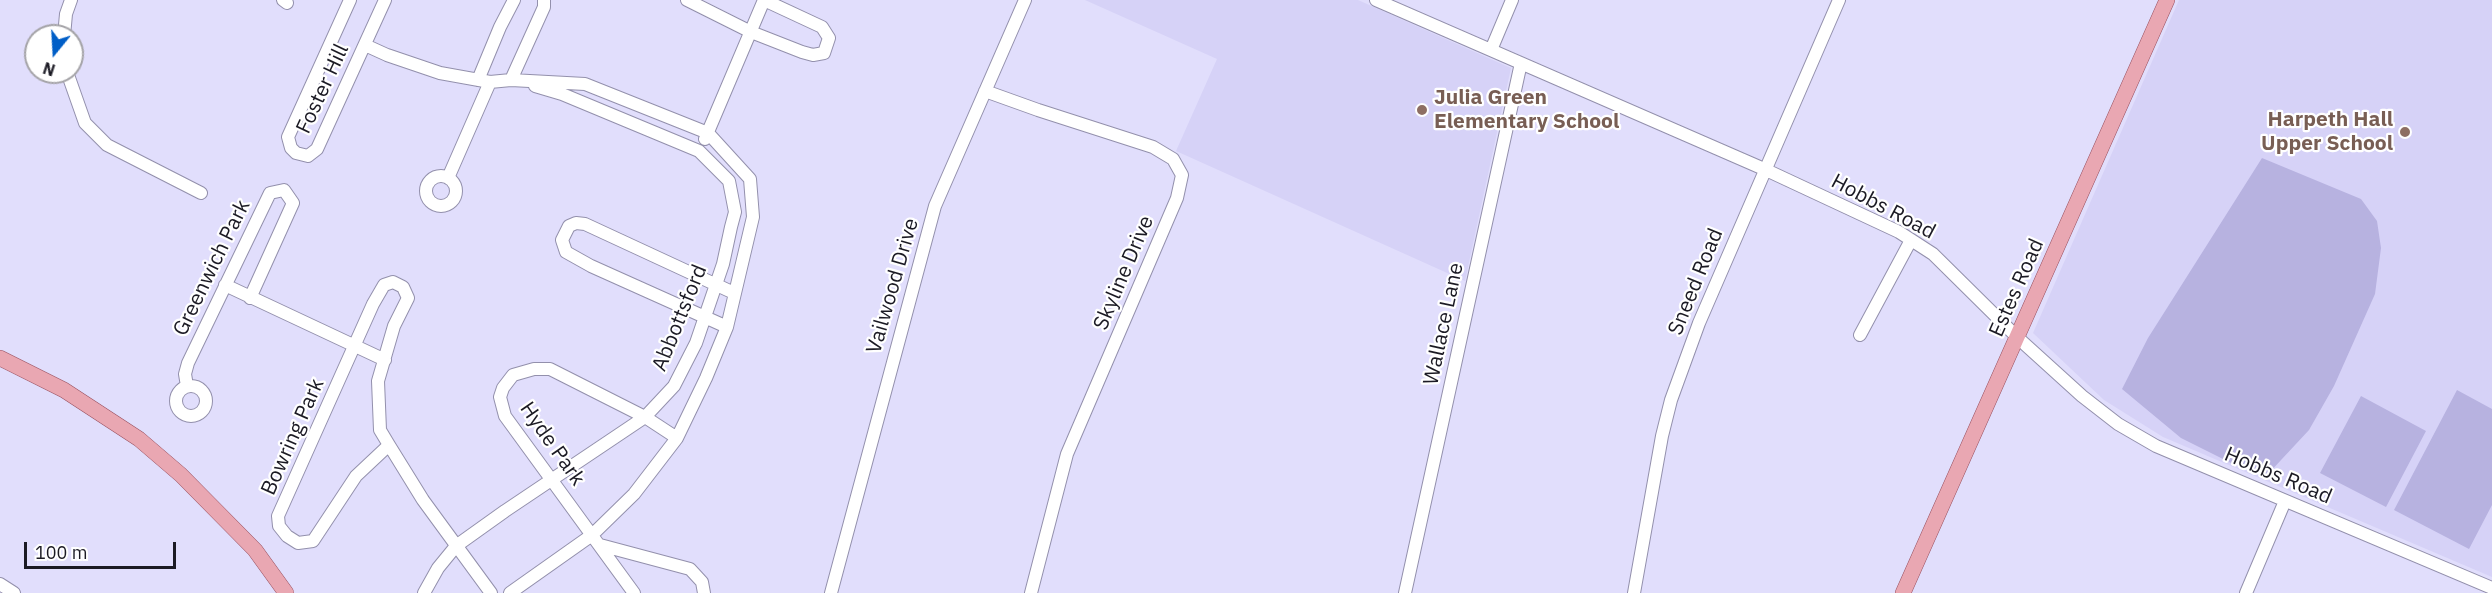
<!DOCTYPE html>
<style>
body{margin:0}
#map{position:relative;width:2492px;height:593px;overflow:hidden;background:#e1defc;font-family:"IBM Plex Sans",sans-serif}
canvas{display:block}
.north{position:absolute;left:24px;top:24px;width:60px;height:60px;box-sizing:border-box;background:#fff;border:2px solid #a4a3a7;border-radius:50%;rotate:198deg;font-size:16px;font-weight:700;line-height:24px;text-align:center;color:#1b1a24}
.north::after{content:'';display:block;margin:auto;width:21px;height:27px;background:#005ec7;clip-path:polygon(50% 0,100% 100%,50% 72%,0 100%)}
.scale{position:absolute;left:24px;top:542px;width:152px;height:27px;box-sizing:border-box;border:3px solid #1b1a24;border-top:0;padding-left:8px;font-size:18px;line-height:21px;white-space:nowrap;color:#1b1a24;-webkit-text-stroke:4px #fff;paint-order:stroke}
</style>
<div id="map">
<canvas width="2492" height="593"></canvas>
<div class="north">N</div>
<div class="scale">100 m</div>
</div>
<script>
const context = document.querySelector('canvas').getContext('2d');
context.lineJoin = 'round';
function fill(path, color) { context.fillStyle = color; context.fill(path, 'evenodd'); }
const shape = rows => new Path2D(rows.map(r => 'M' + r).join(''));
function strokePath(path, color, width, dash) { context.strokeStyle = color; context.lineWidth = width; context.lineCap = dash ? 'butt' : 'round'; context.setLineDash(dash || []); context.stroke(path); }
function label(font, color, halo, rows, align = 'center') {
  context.font = font + ' "IBM Plex Sans",sans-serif'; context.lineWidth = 4.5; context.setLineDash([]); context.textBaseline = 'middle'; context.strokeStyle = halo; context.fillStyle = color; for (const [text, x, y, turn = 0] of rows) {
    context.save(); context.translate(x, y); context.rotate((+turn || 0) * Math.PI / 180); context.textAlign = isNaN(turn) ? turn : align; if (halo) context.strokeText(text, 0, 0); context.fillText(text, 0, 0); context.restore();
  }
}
fill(shape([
 [1085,0,1358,0,1511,68,1465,281,1176,151,1217,59],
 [2179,0,2492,0,2492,577,2163,437,2104,400,2033,333]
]), '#d6d2f7');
fill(shape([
 [2262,158,2361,199,2377,221,2381,248,2375,294,2334,386,2309,430,2268,474,2237,466,2181,438,2122,389,2148,338],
 [2457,390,2492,409,2492,505,2469,549,2394,510],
 [2361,396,2426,431,2386,507,2320,473]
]), '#b7b2e0');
const minor = shape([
 [283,0,287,3],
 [350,0,288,137,291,148,296,153,308,156,317,149,385,0],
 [687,0,751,32,802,52,813,55,824,53,829,38,822,27,764,0],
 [1376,0,1764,169,1899,232,1933,254,2018,338,2082,396,2118,424,2156,446,2492,588],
 [64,36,66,14,71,0],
 [365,45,387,55,440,73,490,82,511,80,585,84,708,133,750,179,753,217,727,327,706,378,677,438,634,494,592,535,510,593],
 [1491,50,1512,0],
 [67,72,85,123,107,145,201,193],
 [478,80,500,27,514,0],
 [511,80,544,7,544,0],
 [985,91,1038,110,1153,147,1173,159,1182,175,1177,198,1067,454,1031,593],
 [705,139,764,0],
 '426 191a15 15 0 1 1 30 0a15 15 0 1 1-30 0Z',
 [448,178,490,82],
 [225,285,385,360],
 [727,327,591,266,566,252,562,240,569,226,576,223,585,224,734,293],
 [1860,335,1911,240],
 '176 401a15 15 0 1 1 30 0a15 15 0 1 1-30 0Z',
 [187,386,185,374,188,363,270,193,284,190,293,203,250,298],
 [389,445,356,476,313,541,298,543,287,536,279,526,278,516,373,304,384,285,393,282,403,287,408,298,394,326,378,381,380,430,389,445,423,500,491,593],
 [600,545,690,569,702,582,704,593],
 [0,584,14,593],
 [424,593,438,568,456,546,505,511,645,417,674,386,696,343,723,264,731,227,735,212,729,181,699,151,562,94,535,86],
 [634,593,505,416,500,397,503,388,513,375,534,369,550,369,645,417,677,438],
 [831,593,935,206,1025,0],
 [1405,593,1521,63],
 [1634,593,1662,436,1671,400,1699,323,1839,0],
 [2246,593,2285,501]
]);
const major = shape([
 [0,358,64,390,139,439,181,475,255,550,286,593],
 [1903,593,2167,0]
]);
strokePath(minor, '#9390ac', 14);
strokePath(major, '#974f5e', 16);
strokePath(minor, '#fff', 12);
strokePath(major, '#e9a7b2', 15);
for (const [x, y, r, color] of [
 [1422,110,6,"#8d6e63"],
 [2405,132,6,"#8d6e63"]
]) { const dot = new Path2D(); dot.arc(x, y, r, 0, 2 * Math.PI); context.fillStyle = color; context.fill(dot); strokePath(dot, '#fff', 2); }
label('21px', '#1b1a24', '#fff', [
 ["Foster Hill",323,89,-65],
 ["Hobbs Road",1883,207,28],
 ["Greenwich Park",212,268,-64],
 ["Skyline Drive",1124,273,-67],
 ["Sneed Road",1696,282,-68],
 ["Vailwood Drive",893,286,-74],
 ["Estes Road",2017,288,-66],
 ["Abbottsford",680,318,-68],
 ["Wallace Lane",1444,324,-78],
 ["Bowring Park",293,437,-66],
 ["Hyde Park",552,444,55],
 ["Hobbs Road",2278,476,23]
]);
label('bold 21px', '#785e54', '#fff', [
 ["Julia Green",1434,98],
 ["Elementary School",1434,122],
 ["Harpeth Hall",2393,120,"right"],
 ["Upper School",2393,144,"right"]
], 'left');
</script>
